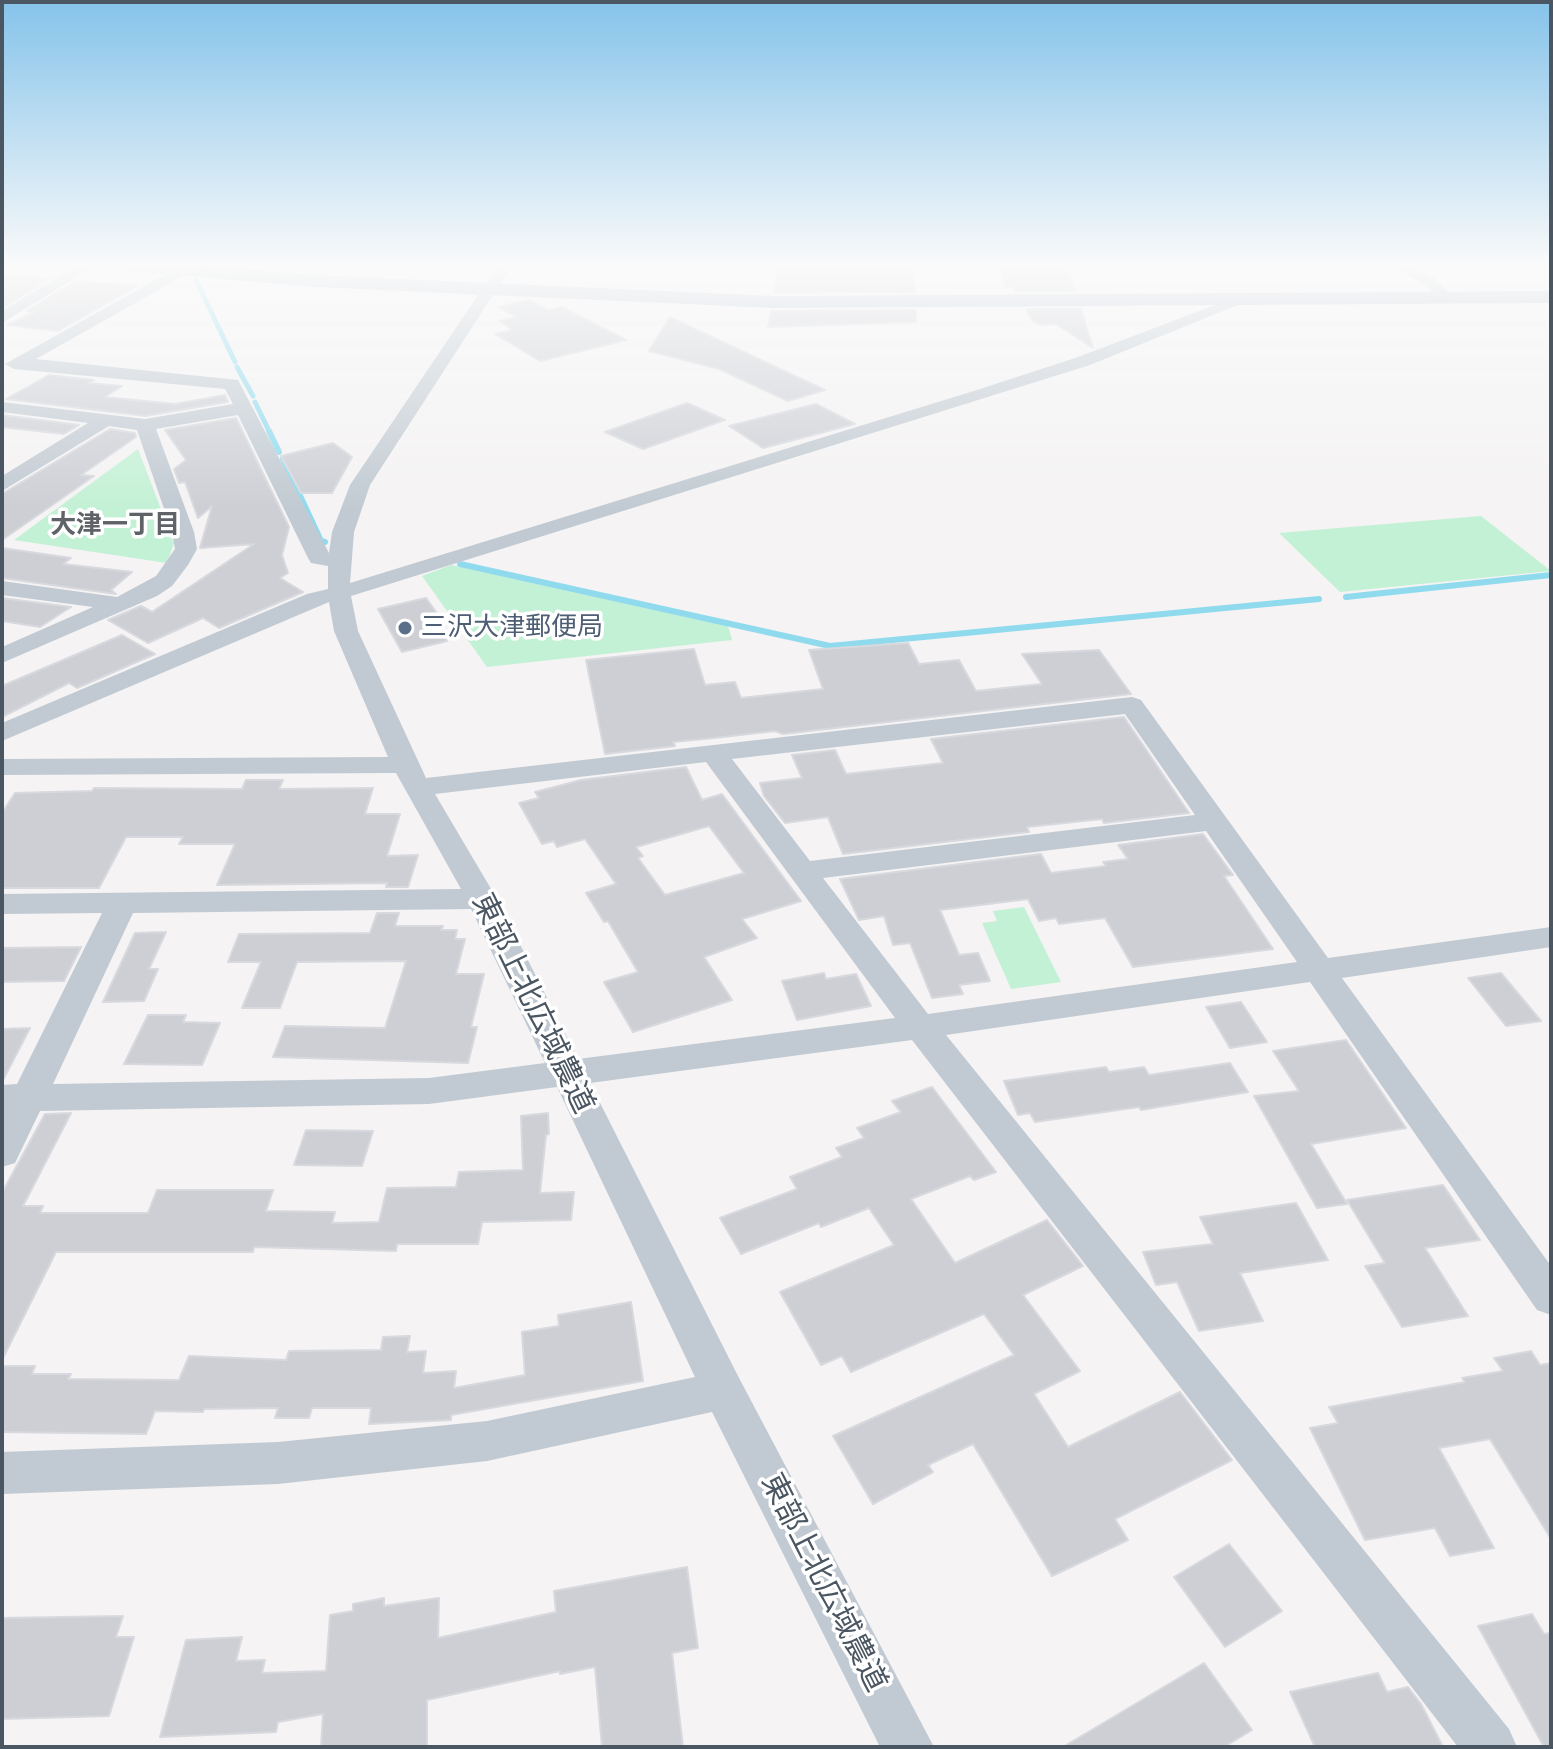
<!DOCTYPE html>
<meta charset="utf-8">
<style>
body{margin:0}
#map{position:relative;width:1553px;height:1749px;overflow:hidden;background:#f5f3f3;font-family:Signika,sans-serif}
canvas{display:block}
.frame{position:absolute;inset:0;border:4px solid #4a5661;pointer-events:none}
</style>
<div id="map">
<canvas width="1553" height="1749"></canvas>
<div class="frame"></div>
</div>
<script>
const context = document.querySelector('canvas').getContext('2d');
context.lineJoin = 'round';
function fill(path, color) { context.fillStyle = color; context.fill(path, 'evenodd'); }
const shape = rows => new Path2D(rows.map(r => 'M' + r).join(''));
function strokePath(path, color, width, dash) { context.strokeStyle = color; context.lineWidth = width; context.lineCap = dash ? 'butt' : 'round'; context.setLineDash(dash || []); context.stroke(path); }
function label(font, color, halo, rows, align = 'center') {
  context.font = font + ' Signika,"Noto Sans JP",sans-serif'; context.lineWidth = 7; context.setLineDash([]); context.textBaseline = 'middle'; context.strokeStyle = halo; context.fillStyle = color; for (const [text, x, y, turn = 0] of rows) {
    context.save(); context.translate(x, y); context.rotate((+turn || 0) * Math.PI / 180); context.textAlign = isNaN(turn) ? turn : align; if (halo) context.strokeText(text, 0, 0); context.fillText(text, 0, 0); context.restore();
  }
}
fill(shape([
 [138,449,174,543,167,563,14,540],
 [1481,516,1551,571,1340,592,1279,533],
 [451,565,728,626,732,640,487,667,422,576],
 [1024,907,1061,982,1011,989,982,923,997,921,993,911]
]), '#c3f1d5');
strokePath(shape([
 [196,280,235,362],
 [237,367,253,396],
 [255,402,270,433]
]), '#90daee', 5);
strokePath(shape([
 [269,431,279,452],
 [283,459,321,541,325,542],
 [460,564,830,646,1319,599],
 [1346,597,1551,575]
]), '#90daee', 6);
const building = shape([
 [780,264,913,264,915,292,774,293,780,264],
 [1000,265,1067,266,1075,291,1015,291,1013,287,1005,287,1000,265],
 [2,274,50,279,2,308,2,274],
 [76,281,137,286,58,331,8,325,35,312,27,311,76,281],
 [530,300,548,310,562,307,626,340,540,361,495,334,513,330,499,321,517,317,498,307,530,300],
 [1026,309,1081,309,1093,348,1056,324,1040,325,1033,321,1026,309],
 [916,310,916,322,768,327,771,311,916,310],
 [670,317,780,369,825,390,788,401,719,369,649,351,670,317],
 [49,375,94,380,88,383,122,386,105,397,175,404,225,395,228,402,145,416,6,399,49,375],
 [687,403,725,420,643,449,605,432,687,403],
 [816,404,855,424,763,448,729,426,816,404],
 [2,415,79,425,64,434,2,427,2,415],
 [236,418,289,527,282,555,288,573,280,578,303,592,219,628,203,618,148,643,108,620,141,606,152,612,254,544,200,548,212,506,198,518,185,482,179,483,174,469,186,460,165,430,236,418],
 [110,429,135,433,136,437,81,475,94,476,2,540,2,494,110,429],
 [333,443,352,457,332,493,301,493,281,456,333,443],
 [2,548,71,558,63,564,132,572,111,590,116,594,2,578,2,548],
 [2,598,71,607,40,627,2,621,2,598],
 [426,598,441,619,434,621,447,641,402,652,378,609,426,598],
 [122,635,155,654,77,688,69,683,2,717,2,686,122,635],
 [908,643,919,664,959,660,976,691,1042,684,1022,654,1099,650,1131,694,783,734,775,731,714,738,673,742,675,746,605,754,586,660,694,649,705,685,735,682,741,698,823,689,809,650,908,643],
 [1124,717,1189,813,1104,823,1102,819,1027,827,1029,832,843,854,828,817,785,823,764,796,760,783,802,778,792,755,835,750,846,774,943,763,931,739,1124,717],
 [686,767,702,800,722,794,801,901,742,919,757,938,704,957,732,1000,633,1032,604,982,638,972,608,921,604,922,586,893,616,884,585,839,557,847,554,841,542,844,519,803,539,798,535,792,581,780,686,767],
 [709,826,744,873,665,895,638,858,643,856,636,847,709,826],
 [246,780,283,780,279,789,373,788,365,814,400,814,387,856,418,855,408,887,386,887,387,883,217,885,235,844,179,844,183,837,126,837,99,888,2,888,2,813,15,793,92,791,94,788,242,789,246,780],
 [1203,834,1233,875,1224,876,1273,949,1133,967,1105,918,1059,924,1056,918,1039,921,1028,899,940,910,959,955,978,953,990,981,959,985,963,994,932,998,910,943,893,945,884,916,859,920,840,879,1041,854,1051,873,1106,866,1103,862,1128,859,1118,845,1203,834],
 [377,913,399,913,395,926,443,926,441,930,457,930,455,939,465,939,456,974,484,974,471,1027,477,1027,468,1063,273,1057,285,1026,385,1028,406,961,297,962,280,1008,242,1008,261,962,228,962,239,934,370,933,377,913],
 [166,932,149,969,158,969,144,1001,103,1002,135,933,166,932],
 [81,947,64,981,2,982,2,948,81,947],
 [824,973,826,979,856,974,871,1006,797,1020,782,981,824,973],
 [1501,973,1541,1021,1506,1026,1468,978,1501,973],
 [1241,1002,1267,1042,1230,1048,1206,1007,1241,1002],
 [148,1015,186,1015,183,1022,220,1023,202,1065,124,1064,148,1015],
 [30,1028,2,1082,2,1029,30,1028],
 [1346,1040,1406,1128,1311,1144,1347,1204,1317,1208,1254,1096,1299,1091,1273,1051,1346,1040],
 [1230,1063,1248,1092,1141,1110,1139,1107,1035,1122,1030,1113,1018,1115,1004,1081,1106,1067,1109,1072,1144,1067,1149,1075,1230,1063],
 [932,1087,996,1172,974,1180,970,1176,911,1199,955,1263,1047,1220,1083,1266,1023,1295,1080,1371,1034,1394,1068,1447,1180,1392,1232,1460,1115,1519,1128,1540,1052,1576,973,1444,928,1465,933,1472,873,1504,833,1436,1014,1355,984,1314,851,1372,842,1356,821,1365,780,1292,894,1245,869,1208,821,1227,819,1223,741,1254,720,1218,797,1189,790,1177,842,1157,836,1148,864,1138,857,1128,901,1112,892,1101,932,1087],
 [71,1113,23,1206,43,1206,40,1213,148,1213,157,1190,273,1190,266,1211,335,1212,332,1223,379,1222,387,1188,456,1187,459,1172,523,1170,521,1116,548,1113,549,1134,546,1135,540,1193,574,1192,571,1220,482,1222,478,1244,397,1244,396,1251,254,1247,253,1252,56,1252,2,1360,2,1193,45,1114,71,1113],
 [306,1130,373,1131,362,1166,294,1165,306,1130],
 [1443,1185,1480,1240,1425,1248,1468,1316,1402,1327,1365,1266,1385,1263,1347,1200,1443,1185],
 [1296,1203,1328,1260,1240,1273,1263,1321,1199,1331,1177,1282,1156,1285,1143,1252,1213,1244,1200,1217,1296,1203],
 [631,1302,643,1381,451,1415,451,1420,369,1424,371,1408,312,1408,309,1418,275,1418,278,1408,204,1409,203,1412,155,1411,146,1434,2,1432,2,1366,35,1366,32,1374,71,1374,68,1379,179,1380,189,1356,286,1360,289,1351,381,1350,383,1337,410,1336,407,1352,426,1351,423,1373,456,1371,454,1388,525,1375,522,1332,559,1326,558,1315,631,1302],
 [1531,1351,1540,1365,1551,1363,1551,1539,1490,1439,1439,1448,1494,1548,1450,1556,1435,1528,1365,1540,1310,1428,1338,1423,1329,1407,1465,1382,1462,1378,1503,1371,1494,1358,1531,1351],
 [1229,1544,1282,1611,1225,1647,1174,1577,1229,1544],
 [687,1567,698,1648,672,1653,683,1747,602,1747,595,1667,560,1674,560,1671,427,1700,427,1747,321,1747,323,1714,278,1722,276,1732,160,1737,186,1640,242,1637,236,1661,265,1660,262,1673,326,1671,330,1615,353,1611,353,1604,384,1598,384,1606,439,1598,438,1638,556,1612,554,1591,687,1567],
 [1532,1614,1544,1634,1551,1633,1551,1747,1544,1747,1478,1626,1532,1614],
 [123,1616,116,1637,134,1637,109,1716,2,1719,2,1618,123,1616],
 [1204,1663,1252,1730,1224,1747,1063,1747,1204,1663],
 [1378,1673,1387,1692,1408,1687,1421,1704,1443,1747,1315,1747,1290,1692,1378,1673]
]);
fill(building, '#cdcfd5');
strokePath(building, '#d7d9de', 2);
fill(shape([
 [80,264,98,264,2,323,2,311,80,264],
 [499,264,513,264,370,485,354,532,350,583,980,389,1078,357,1236,297,1248,297,1250,300,1090,365,351,596,358,631,426,778,1132,697,1141,700,1328,958,1551,927,1551,947,1342,978,1551,1266,1551,1315,1537,1310,1310,982,946,1035,1509,1729,1517,1747,1458,1747,912,1040,590,1083,738,1376,934,1747,880,1747,712,1412,487,1461,278,1484,2,1494,2,1452,278,1442,487,1421,695,1377,557,1087,429,1104,40,1111,15,1163,2,1167,2,1085,17,1084,102,913,2,914,2,894,461,889,396,773,2,775,2,759,388,757,334,631,329,602,2,741,2,723,307,594,328,589,328,566,311,563,308,558,238,415,156,429,194,532,197,549,188,565,172,586,157,596,2,663,2,647,93,607,2,595,2,581,117,597,156,576,175,549,172,532,137,430,109,426,2,491,2,476,88,423,2,412,2,402,145,419,233,404,225,389,14,369,5,364,175,269,185,269,185,275,36,359,238,380,329,553,332,532,350,485,499,264],
 [1125,714,1195,815,810,861,732,759,1125,714],
 [706,762,895,1018,578,1059,497,899,435,794,706,762],
 [1206,831,1297,962,928,1014,823,878,1206,831],
 [471,909,545,1063,429,1078,53,1084,133,913,471,909],
 [1387,264,1406,264,1434,278,1455,298,1452,301,1442,301,1424,284,1387,264]
]), '#c1cad2');
fill(shape([
 [105,264,186,264,315,275,773,296,1551,291,1551,303,773,308,315,287,115,270,105,264]
]), '#b3c2d1');
const sky = context.createLinearGradient(0, 0, 0, 509);
sky.addColorStop(0, '#85c3ea');
sky.addColorStop(0.52, '#fafafa');
sky.addColorStop(1, '#fafafa00');
context.fillStyle = sky;
context.fillRect(0, 0, 1553, 509);
for (const [x, y, r, color] of [
 [405,628,8,"#5c6f8a"]
]) { const dot = new Path2D(); dot.arc(x, y, r, 0, 2 * Math.PI); context.fillStyle = color; context.fill(dot); strokePath(dot, '#fff', 3); }
label('bold 26px', '#5f6368', '#fff', [
 ["大津一丁目",115,526]
]);
label('26px', '#4e5e75', '#fff', [
 ["三沢大津郵便局",421,628]
], 'left');
label('30px', '#4a5661', '#fff', [
 ["東部上北広域農道",532,1004,64],
 ["東部上北広域農道",823,1583,63]
]);
</script>
